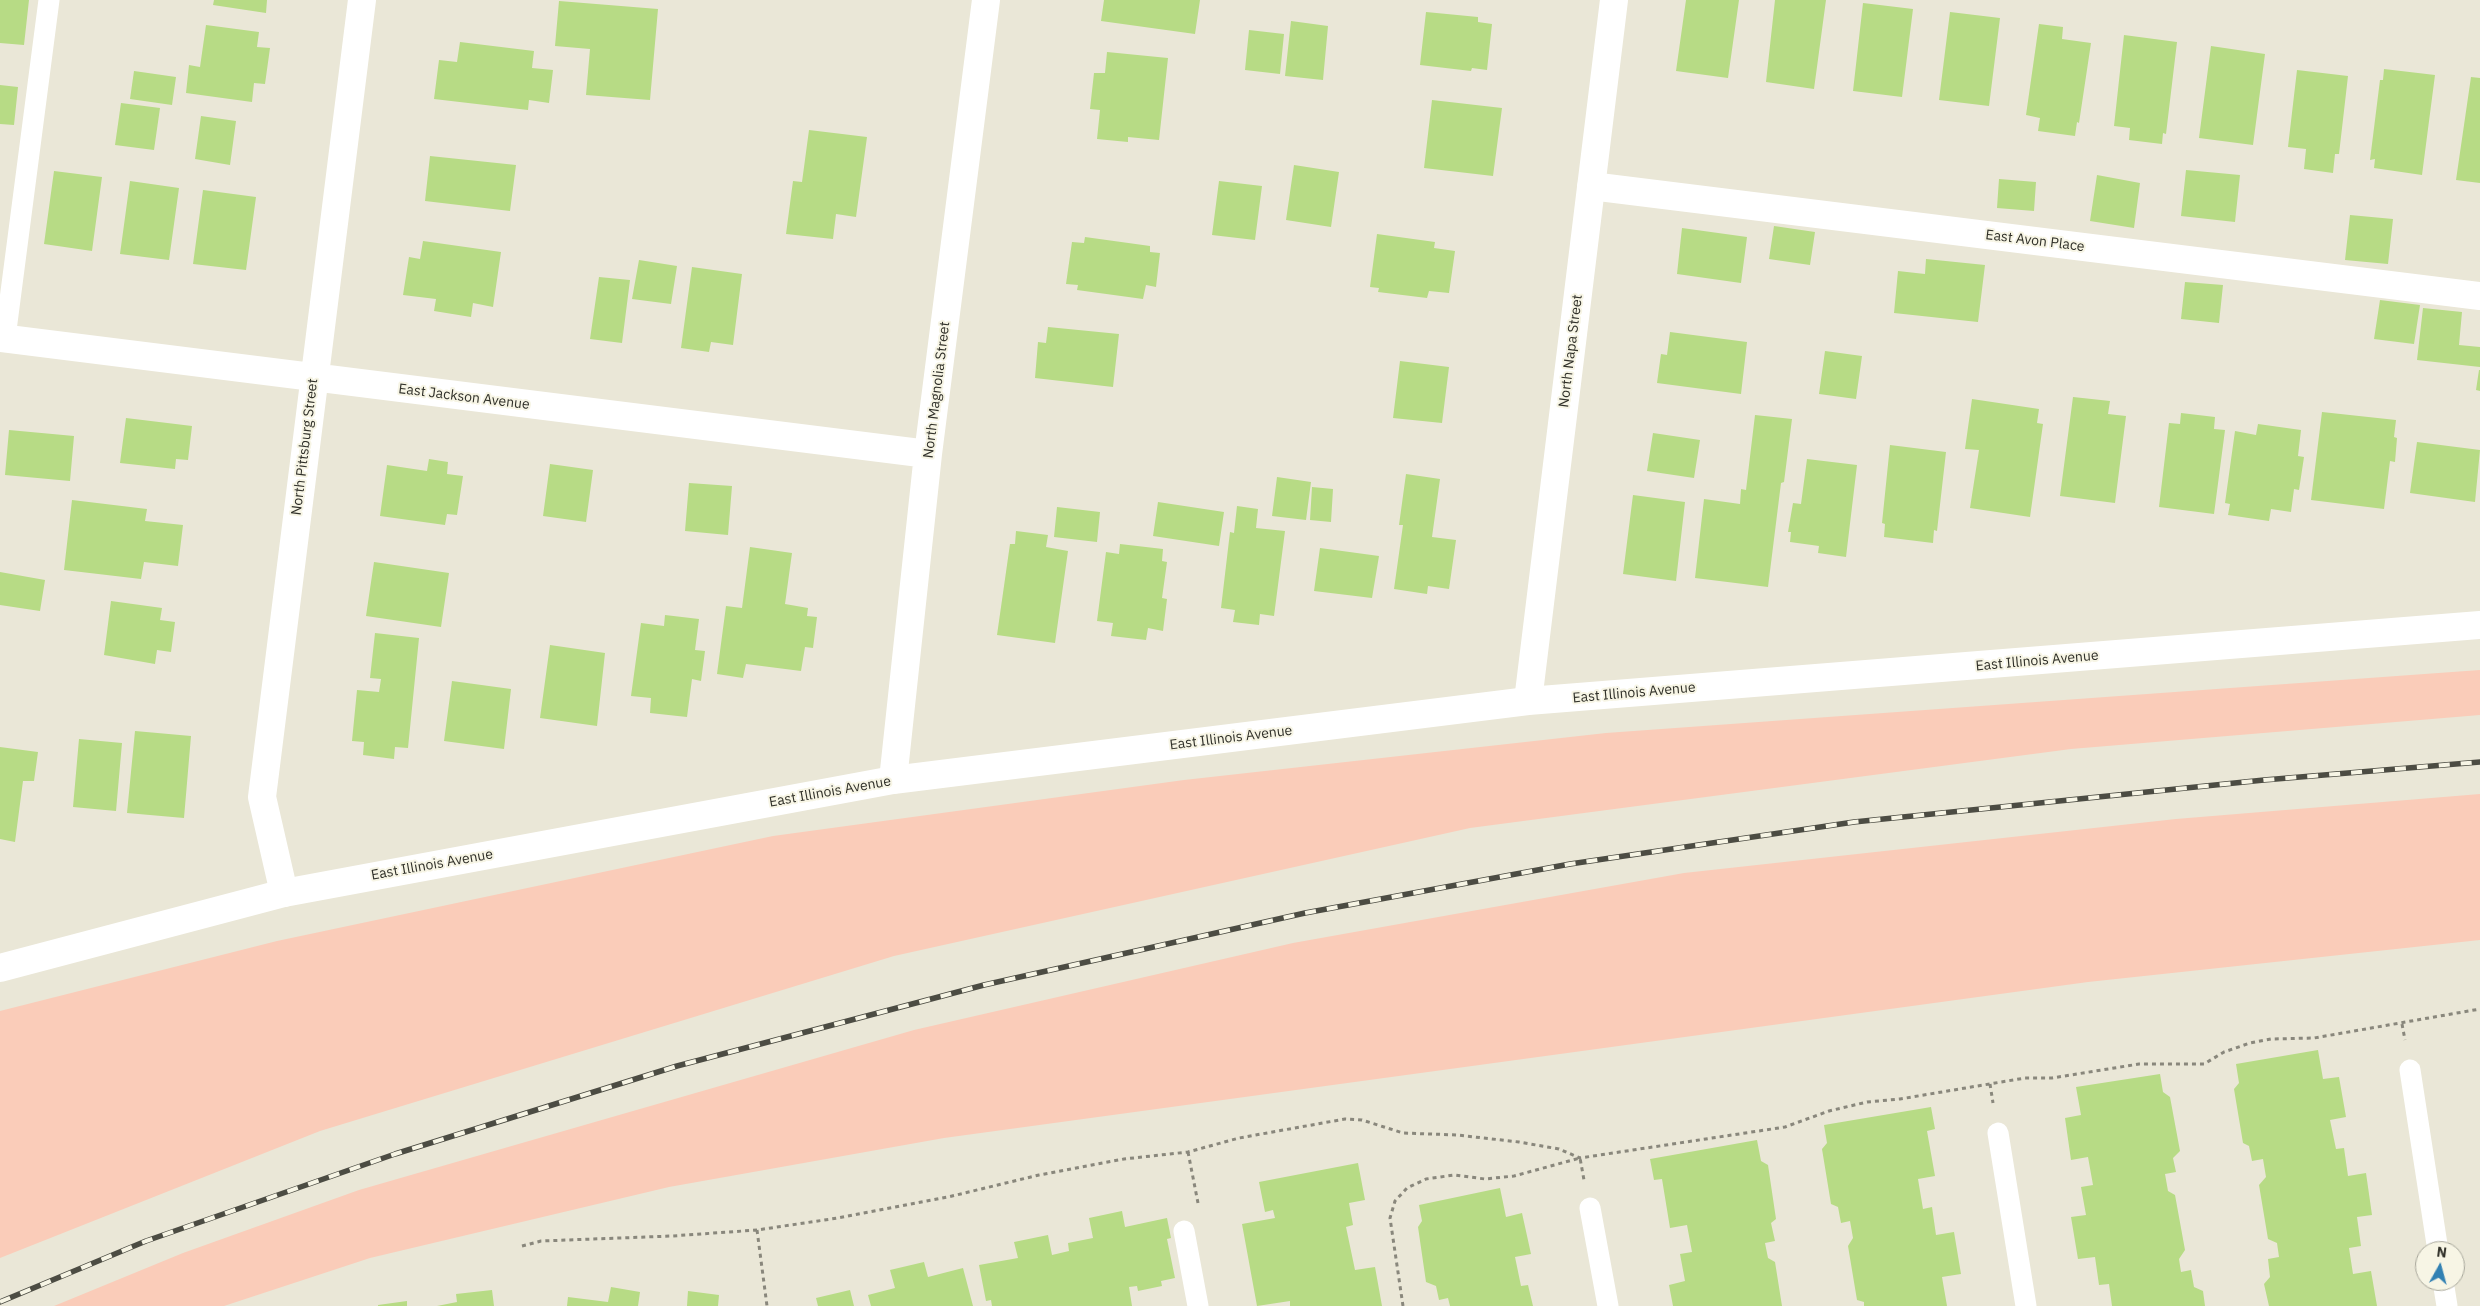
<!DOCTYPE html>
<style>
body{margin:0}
#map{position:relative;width:2480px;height:1306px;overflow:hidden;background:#eae7d7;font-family:"IBM Plex Sans",sans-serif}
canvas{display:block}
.north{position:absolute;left:2415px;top:1241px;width:50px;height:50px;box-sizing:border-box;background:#f7f5e5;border:1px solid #a7a69a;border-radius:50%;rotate:7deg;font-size:14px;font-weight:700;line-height:20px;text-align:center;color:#303029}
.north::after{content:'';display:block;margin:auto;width:18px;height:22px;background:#3281b3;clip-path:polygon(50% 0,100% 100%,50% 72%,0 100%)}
</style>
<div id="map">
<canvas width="2480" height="1306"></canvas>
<div class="north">N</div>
</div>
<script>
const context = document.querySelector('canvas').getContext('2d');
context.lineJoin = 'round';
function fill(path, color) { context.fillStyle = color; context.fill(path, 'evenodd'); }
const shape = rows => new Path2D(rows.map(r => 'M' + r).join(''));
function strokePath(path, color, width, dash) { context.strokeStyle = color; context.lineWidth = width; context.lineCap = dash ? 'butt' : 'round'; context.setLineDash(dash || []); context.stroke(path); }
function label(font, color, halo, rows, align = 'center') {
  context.font = font + ' "IBM Plex Sans",sans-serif'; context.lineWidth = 4; context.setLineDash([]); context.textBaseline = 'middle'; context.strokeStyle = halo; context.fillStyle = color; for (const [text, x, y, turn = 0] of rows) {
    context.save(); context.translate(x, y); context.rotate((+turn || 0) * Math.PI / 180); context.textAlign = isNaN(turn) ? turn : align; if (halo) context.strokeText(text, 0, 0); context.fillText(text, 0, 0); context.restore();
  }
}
fill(shape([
 [2480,670,2480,715,2071,749,1470,828,894,956,320,1131,0,1258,0,1011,277,941,773,836,1184,780,1606,733],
 [2480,794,2480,940,2088,982,944,1138,669,1187,370,1258,224,1306,54,1306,183,1253,359,1190,914,1030,1293,943,1684,873,2176,819]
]), '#faccb9');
fill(shape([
 [0,0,29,0,24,45,0,43],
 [214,0,267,0,266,13,213,5],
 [1104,0,1200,0,1195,34,1101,21],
 [1686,0,1739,0,1728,78,1676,71],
 [1775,0,1826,0,1814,89,1766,82],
 [559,1,658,9,650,100,586,95,590,49,555,46],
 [1863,3,1913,9,1902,97,1853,91],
 [1426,12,1478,17,1478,22,1492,24,1487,70,1472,68,1471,71,1420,65],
 [1950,12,2000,18,1989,106,1939,100],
 [1291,21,1328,26,1323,80,1285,76],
 [2039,24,2063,27,2062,39,2091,43,2079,123,2077,122,2075,136,2038,131,2040,118,2026,115],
 [206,25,259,32,257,47,270,48,265,84,254,83,252,102,186,93,189,65,200,67],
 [1249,30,1284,34,1280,74,1245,70],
 [2124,35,2177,42,2166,134,2163,133,2162,144,2129,140,2130,128,2114,126],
 [460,42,534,51,532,68,553,70,549,103,529,100,528,110,434,99,439,60,457,62],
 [2211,46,2265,54,2253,145,2199,138],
 [1107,52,1168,58,1159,140,1128,137,1128,142,1097,139,1100,110,1090,109,1094,73,1105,73],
 [2384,69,2435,75,2422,175,2374,168,2375,159,2370,160,2380,80,2383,80],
 [2297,70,2348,76,2339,154,2335,154,2333,173,2304,169,2306,149,2288,147],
 [134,71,176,77,172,105,130,99],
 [2471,77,2480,78,2480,183,2456,180],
 [0,85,18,87,14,125,0,124],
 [1432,100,1502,108,1493,176,1424,168],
 [121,103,160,108,154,150,115,145],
 [201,116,236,121,230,165,195,159],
 [809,130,867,137,856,217,836,214,833,239,786,234,793,181,802,182],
 [430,156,516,165,510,211,425,201],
 [1294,165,1339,172,1331,227,1286,220],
 [2186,170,2240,175,2235,222,2181,216],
 [54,171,102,177,92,251,44,244],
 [2097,175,2140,183,2134,228,2090,221],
 [1999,179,2036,182,2034,211,1997,208],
 [130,181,179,188,169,260,120,254],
 [1219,181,1262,186,1255,240,1212,235],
 [203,190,256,197,246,270,193,264],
 [2350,215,2393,219,2388,264,2345,260],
 [1774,226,1815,232,1810,265,1769,259],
 [1682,228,1747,237,1741,283,1677,274],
 [1377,234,1435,242,1434,248,1455,251,1449,293,1429,291,1427,298,1378,292,1379,288,1370,287],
 [1085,237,1150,246,1150,252,1160,253,1156,287,1146,285,1143,299,1077,290,1078,285,1066,284,1072,242,1084,243],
 [423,241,501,252,493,307,473,303,471,317,434,311,436,299,403,295,409,257,420,259],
 [1926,259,1985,265,1978,322,1894,313,1898,271,1925,274],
 [639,260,677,266,671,304,632,299],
 [692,267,742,274,733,345,711,342,709,352,681,348],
 [599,277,630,280,622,343,590,339],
 [2185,282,2223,285,2219,323,2181,319],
 [2380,300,2420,305,2414,344,2374,339],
 [2423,308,2462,312,2459,345,2480,347,2480,367,2417,360],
 [1048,327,1119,334,1113,387,1035,378,1038,342,1046,343],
 [1670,332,1747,342,1741,394,1657,383,1661,354,1667,355],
 [1825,351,1862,356,1856,399,1819,394],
 [1400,361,1449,367,1442,423,1393,418],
 [2479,370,2480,370,2480,391,2476,390],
 [2073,397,2110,401,2108,414,2126,416,2115,503,2060,496],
 [1972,399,2039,409,2037,423,2043,424,2030,517,1970,508,1979,450,1965,449],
 [2322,412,2396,420,2394,437,2397,438,2395,462,2390,461,2384,509,2311,500],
 [2181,413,2215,417,2214,429,2225,430,2214,514,2159,507,2169,423,2180,424],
 [1755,415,1792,419,1784,482,1781,483,1768,587,1695,578,1704,499,1740,504,1741,489,1746,490],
 [126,418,192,426,188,460,176,459,175,469,120,463],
 [2258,424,2301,430,2298,456,2304,457,2299,490,2294,489,2291,512,2271,509,2269,521,2228,515,2230,504,2225,503,2235,431,2256,435],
 [9,430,74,436,70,481,5,475],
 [1653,433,1700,440,1694,478,1647,471],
 [2417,442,2480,450,2475,502,2410,493],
 [1890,445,1946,452,1937,531,1934,530,1933,543,1884,537,1885,524,1882,523],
 [429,459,448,462,447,474,463,476,457,515,447,514,445,525,380,516,387,465,427,471],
 [1807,459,1857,465,1846,557,1818,553,1819,546,1790,542,1791,532,1788,532,1793,503,1801,504],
 [550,464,593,470,586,522,543,516],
 [1406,474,1440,479,1432,537,1456,540,1449,589,1428,586,1427,594,1394,589,1403,525,1399,525],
 [1277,477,1311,482,1306,520,1272,516],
 [689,483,732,486,728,535,685,531],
 [1312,487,1333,489,1331,522,1310,520],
 [1633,495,1685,502,1676,581,1623,574],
 [72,500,147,509,145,521,183,525,178,566,144,562,141,579,64,570],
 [1158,502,1224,512,1219,546,1153,536],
 [1237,506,1258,509,1256,528,1285,531,1274,616,1260,614,1259,625,1233,622,1235,610,1221,608,1230,532,1234,533],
 [1057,507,1100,512,1097,542,1054,537],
 [1016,531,1048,535,1046,547,1068,551,1055,643,997,635,1010,544,1015,544],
 [1120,544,1163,549,1162,561,1167,562,1162,598,1167,599,1163,631,1148,628,1146,640,1111,636,1113,623,1097,621,1106,552,1119,554],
 [750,547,792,553,785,604,808,608,807,616,817,617,813,648,805,647,801,671,746,664,743,678,717,674,726,606,742,608],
 [1320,548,1379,556,1372,598,1314,591],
 [374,562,449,573,441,627,366,616],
 [0,572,45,580,40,611,0,605],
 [111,601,162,608,160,620,175,622,171,652,157,650,155,664,104,655],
 [665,615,699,619,695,650,705,651,701,681,692,679,687,717,650,713,651,698,631,696,641,623,664,626],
 [375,633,419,638,408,748,395,747,394,759,363,755,364,742,352,741,357,690,379,692,381,679,370,678],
 [550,645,605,653,597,726,540,718],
 [452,681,511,689,504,749,444,741],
 [135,731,191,736,184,818,127,813],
 [79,739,122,743,116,811,73,807],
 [0,747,38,752,34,781,23,781,15,842,0,839],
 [2318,1050,2323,1079,2339,1077,2346,1117,2330,1120,2336,1149,2344,1148,2348,1176,2366,1173,2372,1215,2357,1217,2361,1246,2349,1248,2353,1274,2371,1271,2377,1306,2269,1306,2264,1284,2270,1277,2268,1259,2279,1257,2277,1243,2268,1239,2259,1185,2266,1177,2263,1159,2252,1161,2249,1146,2243,1143,2234,1089,2239,1083,2236,1064],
 [2160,1074,2163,1092,2170,1097,2180,1151,2173,1158,2176,1172,2165,1174,2168,1191,2175,1195,2185,1250,2179,1259,2181,1272,2191,1270,2194,1287,2203,1291,2205,1306,2112,1306,2109,1284,2099,1285,2095,1257,2078,1259,2071,1217,2086,1215,2081,1187,2093,1185,2088,1157,2071,1160,2065,1118,2081,1115,2076,1087],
 [1931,1107,1935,1129,1927,1131,1935,1176,1918,1179,1923,1209,1932,1207,1936,1235,1954,1232,1961,1274,1942,1277,1947,1306,1864,1306,1864,1302,1857,1300,1848,1246,1853,1238,1850,1221,1841,1223,1838,1207,1831,1204,1822,1149,1827,1143,1824,1125],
 [1757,1140,1761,1161,1768,1165,1776,1219,1771,1223,1775,1241,1765,1243,1768,1258,1775,1262,1782,1306,1673,1306,1669,1285,1685,1281,1680,1254,1692,1252,1687,1225,1670,1228,1662,1179,1654,1180,1650,1159],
 [1358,1163,1365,1200,1349,1203,1353,1225,1346,1227,1355,1270,1375,1267,1382,1306,1290,1306,1290,1301,1257,1306,1242,1224,1275,1218,1273,1210,1265,1212,1259,1182],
 [1500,1188,1506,1217,1522,1213,1531,1254,1515,1257,1521,1286,1528,1285,1533,1306,1450,1306,1448,1298,1439,1300,1436,1286,1426,1282,1418,1227,1422,1221,1419,1205],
 [1122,1211,1125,1227,1167,1218,1171,1238,1167,1239,1175,1278,1161,1281,1162,1286,1138,1291,1137,1286,1129,1287,1132,1306,992,1306,991,1300,986,1301,979,1265,1018,1258,1014,1242,1048,1235,1052,1255,1069,1251,1068,1243,1093,1238,1089,1218],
 [924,1262,928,1277,963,1268,973,1306,871,1306,868,1295,895,1288,890,1270],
 [611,1287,640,1292,638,1306,567,1306,568,1297,608,1302],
 [492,1290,494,1306,437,1306,457,1302,456,1294],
 [850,1290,854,1306,818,1306,816,1298],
 [688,1291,719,1295,718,1306,687,1306],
 [407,1301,407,1306,378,1306,378,1305]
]), '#b7db85');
strokePath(shape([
 [2402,1024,2405,1040],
 [1990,1084,1993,1103],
 [1188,1152,1198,1203],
 [757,1230,767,1306],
 [522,1246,541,1241,672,1236,757,1230,838,1218,948,1197,1039,1175,1124,1159,1188,1152,1239,1138,1345,1119,1362,1120,1403,1133,1457,1135,1519,1142,1559,1149,1580,1158,1785,1127,1829,1111,1867,1102,1900,1099,2025,1078,2052,1078,2139,1064,2204,1064,2224,1052,2250,1043,2271,1039,2314,1038,2480,1009],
 [1403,1306,1390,1218,1395,1201,1407,1188,1426,1179,1454,1175,1485,1179,1514,1176,1580,1158,1584,1180]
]), '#89877c', 3, [4, 4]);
strokePath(shape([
 [5,338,49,0],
 [2410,1070,2438,1251],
 [1998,1133,2026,1306],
 [1590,1208,1608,1306],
 [1184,1231,1198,1306],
 [2443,1281,2447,1306]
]), '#fff', 21);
strokePath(shape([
 [1591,186,2480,296],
 [0,338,928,454],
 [1528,701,1614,0],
 [893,780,928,454,986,0],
 [284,893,262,797,362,0]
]), '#fff', 28);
strokePath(shape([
 [0,968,284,893,893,780,1528,701,2480,625]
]), '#fff', 28);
const rail = shape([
 [0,1302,146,1241,395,1154,677,1066,984,985,1305,913,1570,864,1854,822,2264,780,2480,762]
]);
strokePath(rail, '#4c4c43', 5.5);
strokePath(rail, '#f7f5e5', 4, [11]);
label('14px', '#303029', '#f7f5e5', [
 ["East Avon Place",2035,241,7],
 ["North Napa Street",1571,351,-83],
 ["North Magnolia Street",937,390,-83],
 ["East Jackson Avenue",464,397,7],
 ["North Pittsburg Street",305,447,-83],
 ["East Illinois Avenue",2037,661,-5],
 ["East Illinois Avenue",1634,693,-5],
 ["East Illinois Avenue",1231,738,-7],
 ["East Illinois Avenue",830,792,-10],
 ["East Illinois Avenue",432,865,-10]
]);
</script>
